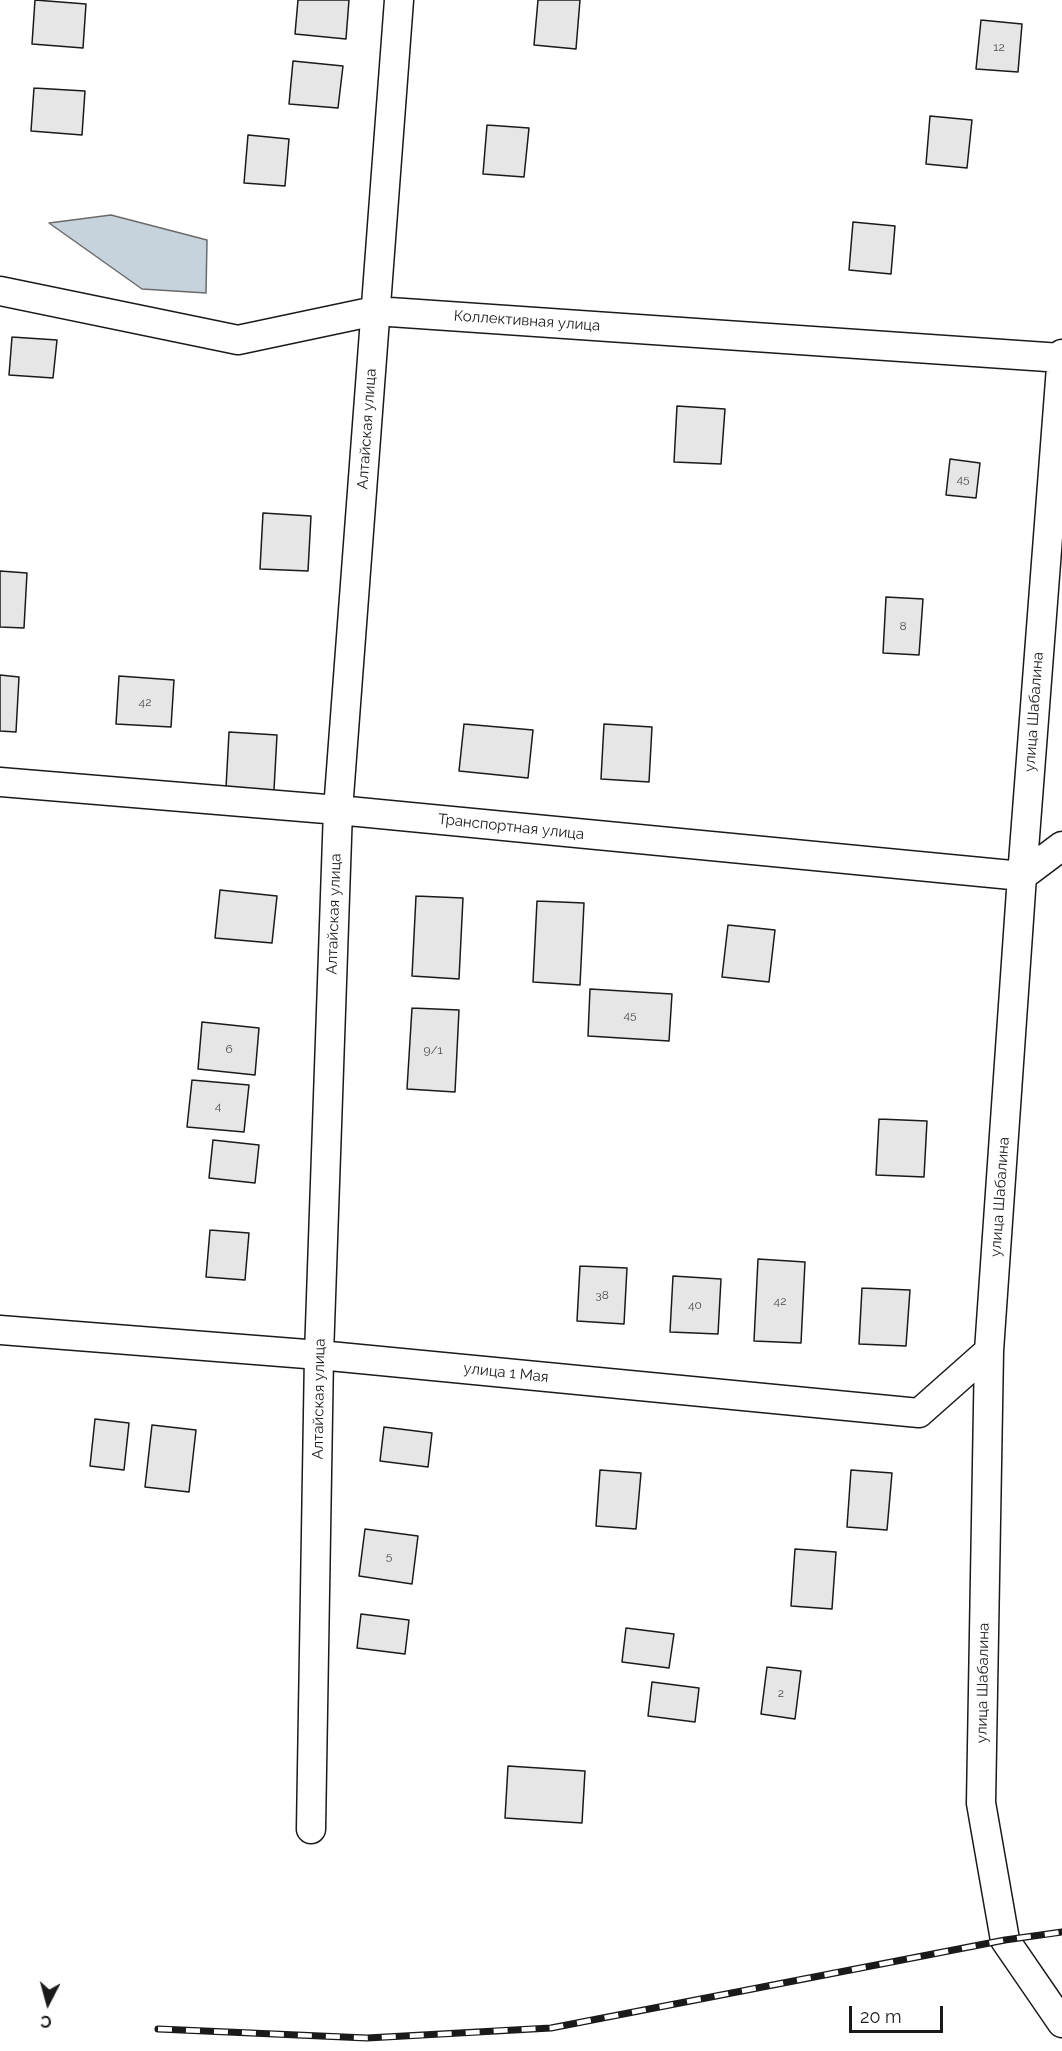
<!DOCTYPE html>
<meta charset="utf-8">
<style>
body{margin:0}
#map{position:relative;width:1062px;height:2051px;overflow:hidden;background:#fff;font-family:Raleway,sans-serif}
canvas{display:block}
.north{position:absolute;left:18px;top:1973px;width:60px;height:60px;-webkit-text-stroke:4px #fff;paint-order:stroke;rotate:186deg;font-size:16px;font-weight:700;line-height:24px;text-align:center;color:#1a1a1a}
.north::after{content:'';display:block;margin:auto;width:21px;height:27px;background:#1a1a1a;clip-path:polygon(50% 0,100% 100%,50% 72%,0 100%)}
.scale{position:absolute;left:849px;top:2006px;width:94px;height:27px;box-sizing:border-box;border:3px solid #1a1a1a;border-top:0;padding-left:8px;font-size:18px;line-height:21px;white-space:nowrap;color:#1a1a1a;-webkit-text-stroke:4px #fff;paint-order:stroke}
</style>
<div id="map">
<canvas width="1062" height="2051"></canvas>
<div class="north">С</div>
<div class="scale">20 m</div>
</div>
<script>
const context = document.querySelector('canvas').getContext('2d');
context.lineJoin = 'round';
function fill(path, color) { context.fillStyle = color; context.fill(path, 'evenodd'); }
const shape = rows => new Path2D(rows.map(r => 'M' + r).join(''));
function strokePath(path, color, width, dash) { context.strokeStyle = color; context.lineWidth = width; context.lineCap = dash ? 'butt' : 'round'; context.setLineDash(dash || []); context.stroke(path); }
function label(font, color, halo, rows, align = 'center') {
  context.font = font + ' Raleway,sans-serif'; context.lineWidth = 4.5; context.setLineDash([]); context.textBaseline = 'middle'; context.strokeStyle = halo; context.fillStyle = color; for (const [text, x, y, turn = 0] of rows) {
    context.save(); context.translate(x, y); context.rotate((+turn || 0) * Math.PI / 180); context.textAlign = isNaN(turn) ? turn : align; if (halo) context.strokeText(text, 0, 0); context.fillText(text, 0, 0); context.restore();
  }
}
const water = shape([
 [111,215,207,240,206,293,142,289,49,223,111,215]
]);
fill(water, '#c6d2dc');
strokePath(water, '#6a6a6a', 1.5);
const building = shape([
 [35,0,86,4,83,48,32,44,35,0],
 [298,0,349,0,346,39,295,34,298,0],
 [538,0,580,0,576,49,534,45,538,0],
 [981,20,1022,24,1018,72,976,69,981,20],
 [293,61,343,66,338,108,289,104,293,61],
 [34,88,85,91,82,135,31,131,34,88],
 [930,116,972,120,967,168,926,164,930,116],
 [487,125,529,128,524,177,483,174,487,125],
 [248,135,289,139,285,186,244,183,248,135],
 [853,222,895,226,891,274,849,270,853,222],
 [12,337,57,340,53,378,9,375,12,337],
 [677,406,725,409,721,464,674,462,677,406],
 [950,459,980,463,976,498,946,495,950,459],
 [263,513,311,516,308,571,260,569,263,513],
 [0,571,27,573,24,628,0,627,0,571],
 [886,597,923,599,919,655,883,653,886,597],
 [0,675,19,677,16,732,0,731,0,675],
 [119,676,174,680,171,727,116,724,119,676],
 [464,724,533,730,528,778,459,771,464,724],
 [604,724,652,727,649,782,601,779,604,724],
 [229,732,277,735,274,790,226,788,229,732],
 [220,890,277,896,272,943,215,938,220,890],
 [416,896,463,898,459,979,412,976,416,896],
 [537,901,584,903,580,985,533,982,537,901],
 [728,925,775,930,769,982,722,977,728,925],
 [590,989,672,994,669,1041,588,1036,590,989],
 [412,1008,459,1010,455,1092,407,1089,412,1008],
 [202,1022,259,1028,255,1075,198,1069,202,1022],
 [192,1080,249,1085,244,1132,187,1127,192,1080],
 [879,1119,927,1121,924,1177,876,1175,879,1119],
 [213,1140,259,1145,255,1183,209,1178,213,1140],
 [210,1230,249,1233,245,1280,206,1277,210,1230],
 [758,1259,805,1262,801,1343,754,1341,758,1259],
 [580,1266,627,1268,624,1324,577,1321,580,1266],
 [673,1276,721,1279,718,1334,670,1332,673,1276],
 [862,1288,910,1290,906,1346,859,1344,862,1288],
 [95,1419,129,1423,124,1470,90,1466,95,1419],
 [152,1425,196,1430,189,1492,145,1487,152,1425],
 [384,1427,432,1433,428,1467,380,1461,384,1427],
 [600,1470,641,1473,636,1529,596,1526,600,1470],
 [851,1470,892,1473,887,1530,847,1527,851,1470],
 [365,1529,418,1536,412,1584,359,1576,365,1529],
 [795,1549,836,1552,832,1609,791,1606,795,1549],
 [361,1614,409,1620,405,1654,357,1648,361,1614],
 [626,1628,674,1634,669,1668,622,1662,626,1628],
 [767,1667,801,1671,795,1719,761,1714,767,1667],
 [652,1682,699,1688,695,1722,648,1716,652,1682],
 [508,1766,585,1771,582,1823,505,1818,508,1766]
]);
fill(building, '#e6e6e6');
strokePath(building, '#1a1a1a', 1.5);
const street = shape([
 [0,291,238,340,375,311,1062,358],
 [1062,354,1022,876,989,1351,981,1803,1005,1940,1062,2023],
 [0,782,338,810,1022,876,1062,846],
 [0,1330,319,1355,919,1413,989,1351],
 [311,1829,319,1355,338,810,399,0]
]);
strokePath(street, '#1a1a1a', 31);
strokePath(street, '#fff', 28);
const rail = shape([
 [158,2029,367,2038,551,2028,1005,1940,1062,1932]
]);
strokePath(rail, '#1a1a1a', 7);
strokePath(rail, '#fff', 4.5, [14]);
label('12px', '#4d4d4d', null, [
 ["12",999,47],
 ["45",963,479],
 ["8",903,626],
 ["42",145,702],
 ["45",630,1015],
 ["6",229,1049],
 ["9/1",433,1050],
 ["4",218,1106],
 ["38",602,1295],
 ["42",780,1301],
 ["40",695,1305],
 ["5",389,1556],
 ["2",781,1693]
]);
label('15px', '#1a1a1a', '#fff', [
 ["Коллективная улица",527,321,4],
 ["Алтайская улица",367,429,-86],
 ["улица Шабалина",1034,712,-86],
 ["Транспортная улица",511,827,6],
 ["Алтайская улица",334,914,-88],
 ["улица Шабалина",1000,1197,-86],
 ["улица 1 Мая",506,1373,6],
 ["Алтайская улица",319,1399,-89],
 ["улица Шабалина",983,1683,-89]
]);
</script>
